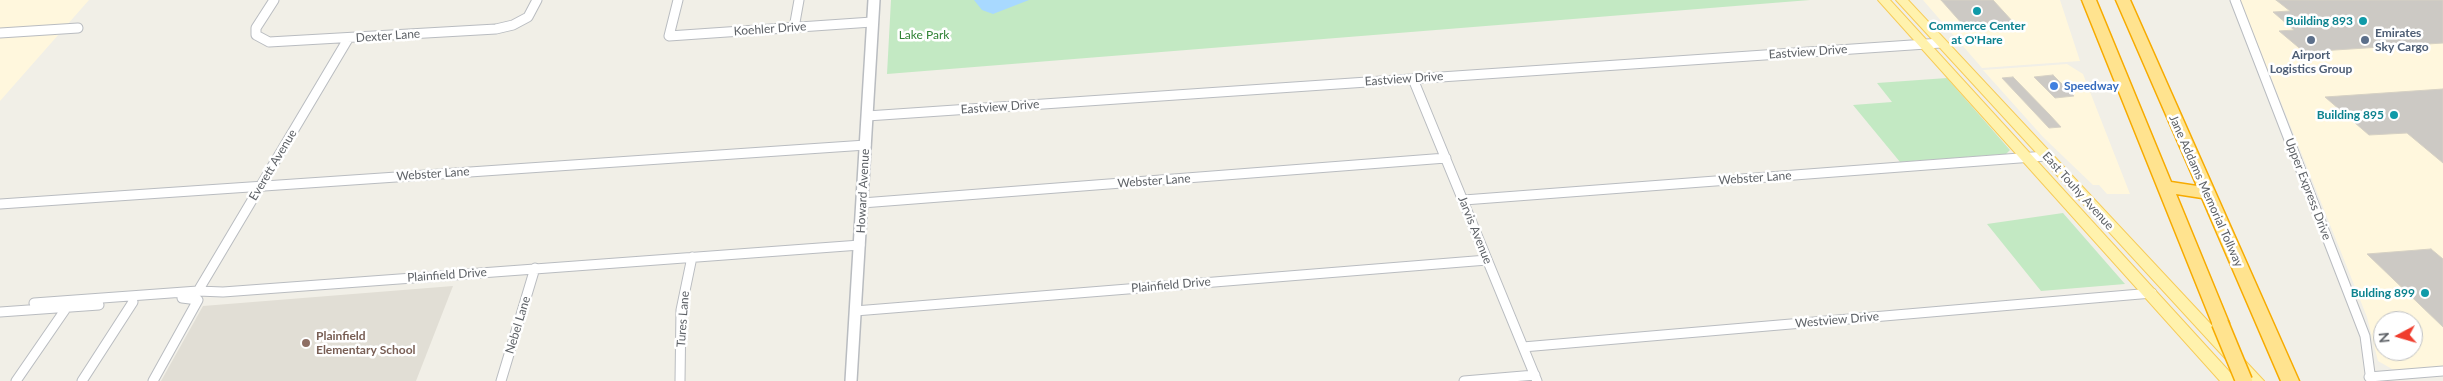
<!DOCTYPE html>
<style>
body{margin:0}
#map{position:relative;width:2443px;height:381px;overflow:hidden;background:#f1efe7;font-family:Lato,sans-serif}
canvas{display:block}
.north{position:absolute;left:2373px;top:311px;width:50px;height:50px;box-sizing:border-box;background:#fff;border:1px solid #bfc0c2;border-radius:50%;rotate:264deg;font-size:14px;font-weight:700;line-height:20px;text-align:center;color:#5e6267}
.north::after{content:'';display:block;margin:auto;width:18px;height:22px;background:#f03d2d;clip-path:polygon(50% 0,100% 100%,50% 72%,0 100%)}
</style>
<div id="map">
<canvas width="2443" height="381"></canvas>
<div class="north">N</div>
</div>
<script>
const context = document.querySelector('canvas').getContext('2d');
context.lineJoin = 'round';
function fill(path, color) { context.fillStyle = color; context.fill(path, 'evenodd'); }
const shape = rows => new Path2D(rows.map(r => 'M' + r).join(''));
function strokePath(path, color, width, dash) { context.strokeStyle = color; context.lineWidth = width; context.lineCap = dash ? 'butt' : 'round'; context.setLineDash(dash || []); context.stroke(path); }
function label(font, color, halo, rows, align = 'center') {
  context.font = font + ' Lato,sans-serif'; context.lineWidth = 5; context.setLineDash([]); context.textBaseline = 'middle'; context.strokeStyle = halo; context.fillStyle = color; for (const [text, x, y, turn = 0] of rows) {
    context.save(); context.translate(x, y); context.rotate((+turn || 0) * Math.PI / 180); context.textAlign = isNaN(turn) ? turn : align; if (halo) context.strokeText(text, 0, 0); context.fillText(text, 0, 0); context.restore();
  }
}
fill(shape([
 [0,0,89,0,0,101],
 [1923,0,2060,0,2080,61,1982,68],
 [2240,0,2443,0,2443,366,2401,370,2392,369,2378,361,2367,317],
 [2383,321,2413,321,2413,351,2383,351],
 [2067,64,2083,74,2130,194,2107,194,2099,185,2093,185,2043,137,1983,70]
]), '#fff7dd');
fill(shape([
 [453,286,416,381,161,381,203,306]
]), '#e1ded5');
fill(shape([
 [891,0,1810,0,887,74],
 [1947,78,2010,150,2006,154,1900,162,1853,105,1892,102,1877,83],
 [2063,213,2125,284,2041,291,1987,224]
]), '#c3e9c3');
fill(shape([
 [974,0,1029,0,993,14,982,10]
]), '#a8d9ff');
const building = shape([
 [1941,0,1993,0,2014,23,1964,26,1941,0],
 [2276,0,2443,0,2443,43,2304,52,2279,31,2294,30,2273,12,2290,11,2276,0],
 [2053,75,2074,96,2055,98,2034,77,2053,75],
 [2013,77,2049,114,2061,127,2049,128,2002,78,2013,77],
 [2443,89,2443,163,2407,133,2369,135,2325,97,2443,89],
 [2431,249,2443,259,2443,327,2367,254,2431,249]
]);
fill(building, '#ccc9c4');
strokePath(building, '#d6d1c4', 1);
const minor = shape([
 [274,0,256,28,256,35,269,42,496,29,513,25,528,17,537,0],
 [678,0,669,36,872,22],
 [2235,0,2365,336,2371,381],
 [794,28,799,0],
 [0,33,78,28],
 [1413,79,1537,381],
 [867,116,1941,43],
 [1464,200,2046,156],
 [862,203,1446,158],
 [0,204,866,145],
 [198,291,348,39],
 [34,303,198,291,223,292,860,245],
 [855,311,1487,260],
 [0,312,99,305],
 [1523,347,2152,293],
 [2369,377,2443,371],
 [16,381,67,307],
 [82,381,133,302],
 [153,381,198,300,182,298],
 [501,381,535,268],
 [680,381,681,310,692,257],
 [1464,381,1535,375]
]);
const tertiary = shape([
 [851,381,874,0]
]);
const primary = shape([
 [1878,0,1890,0,2238,381,2220,381,1878,0],
 [1896,0,1908,0,2264,381,2246,381,1896,0]
]);
const motorway = shape([
 [2082,0,2096,0,2171,182,2197,186,2116,0,2130,0,2299,381,2281,381,2202,198,2176,194,2229,323,2226,328,2220,330,2214,328,2082,0]
]);
strokePath(minor, '#b9bcc0', 11);
strokePath(tertiary, '#b9bcc0', 14);
strokePath(primary, '#f7cc59', 2);
strokePath(motorway, '#f7ab00', 3);
strokePath(minor, '#fff', 9);
strokePath(tertiary, '#fff', 11);
fill(primary, '#fff2ad');
fill(motorway, '#ffe38f');
const motorwayBridge = shape([
 [2220,323,2244,381]
]);
strokePath(motorwayBridge, '#f7ab00', 19, []);
strokePath(motorwayBridge, '#ffe38f', 16);
for (const [x, y, r, color] of [
 [1977,11,5,"#0f9aa8"],
 [2363,21,5,"#0f9aa8"],
 [2311,40,5,"#5c6f8a"],
 [2365,40,5,"#5c6f8a"],
 [2054,86,5,"#3f7fe0"],
 [2394,115,5,"#0f9aa8"],
 [2425,293,5,"#0f9aa8"],
 [306,343,5,"#8d6e63"]
]) { const dot = new Path2D(); dot.arc(x, y, r, 0, 2 * Math.PI); context.fillStyle = color; context.fill(dot); strokePath(dot, '#fff', 2); }
label('bold 12px', '#0d838f', '#fff', [
 ["Building 893",2353,21],
 ["Commerce Center",1977,26,"center"],
 ["at O'Hare",1977,40,"center"],
 ["Building 895",2384,115],
 ["Bulding 899",2415,293]
], 'right');
label('12px', '#5e6267', '#fff', [
 ["Koehler Drive",770,29,-4],
 ["Dexter Lane",388,36,-4],
 ["Eastview Drive",1808,52,-4],
 ["Eastview Drive",1404,79,-4],
 ["Eastview Drive",1000,107,-4],
 ["Everett Avenue",273,165,-59],
 ["Webster Lane",433,174,-4],
 ["Webster Lane",1755,178,-4],
 ["Webster Lane",1154,181,-4],
 ["Upper Express Drive",2308,189,69],
 ["Howard Avenue",863,191,-87],
 ["East Touhy Avenue",2078,191,48],
 ["Jane Addams Memorial Tollway",2206,191,66],
 ["Jarvis Avenue",1475,230,68],
 ["Plainfield Drive",447,275,-4],
 ["Plainfield Drive",1171,285,-5],
 ["Tures Lane",683,319,-86],
 ["Westview Drive",1837,320,-5],
 ["Nebel Lane",518,325,-73]
]);
label('bold 12px', '#4e5e75', '#fff', [
 ["Emirates",2375,33],
 ["Sky Cargo",2375,47],
 ["Airport",2311,55,"center"],
 ["Logistics Group",2311,69,"center"]
], 'left');
label('12px', '#308335', '#fff', [
 ["Lake Park",924,35]
]);
label('bold 12px', '#366cbe', '#fff', [
 ["Speedway",2064,86]
], 'left');
label('bold 12px', '#785e54', '#fff', [
 ["Plainfield",316,336],
 ["Elementary School",316,350]
], 'left');
</script>
